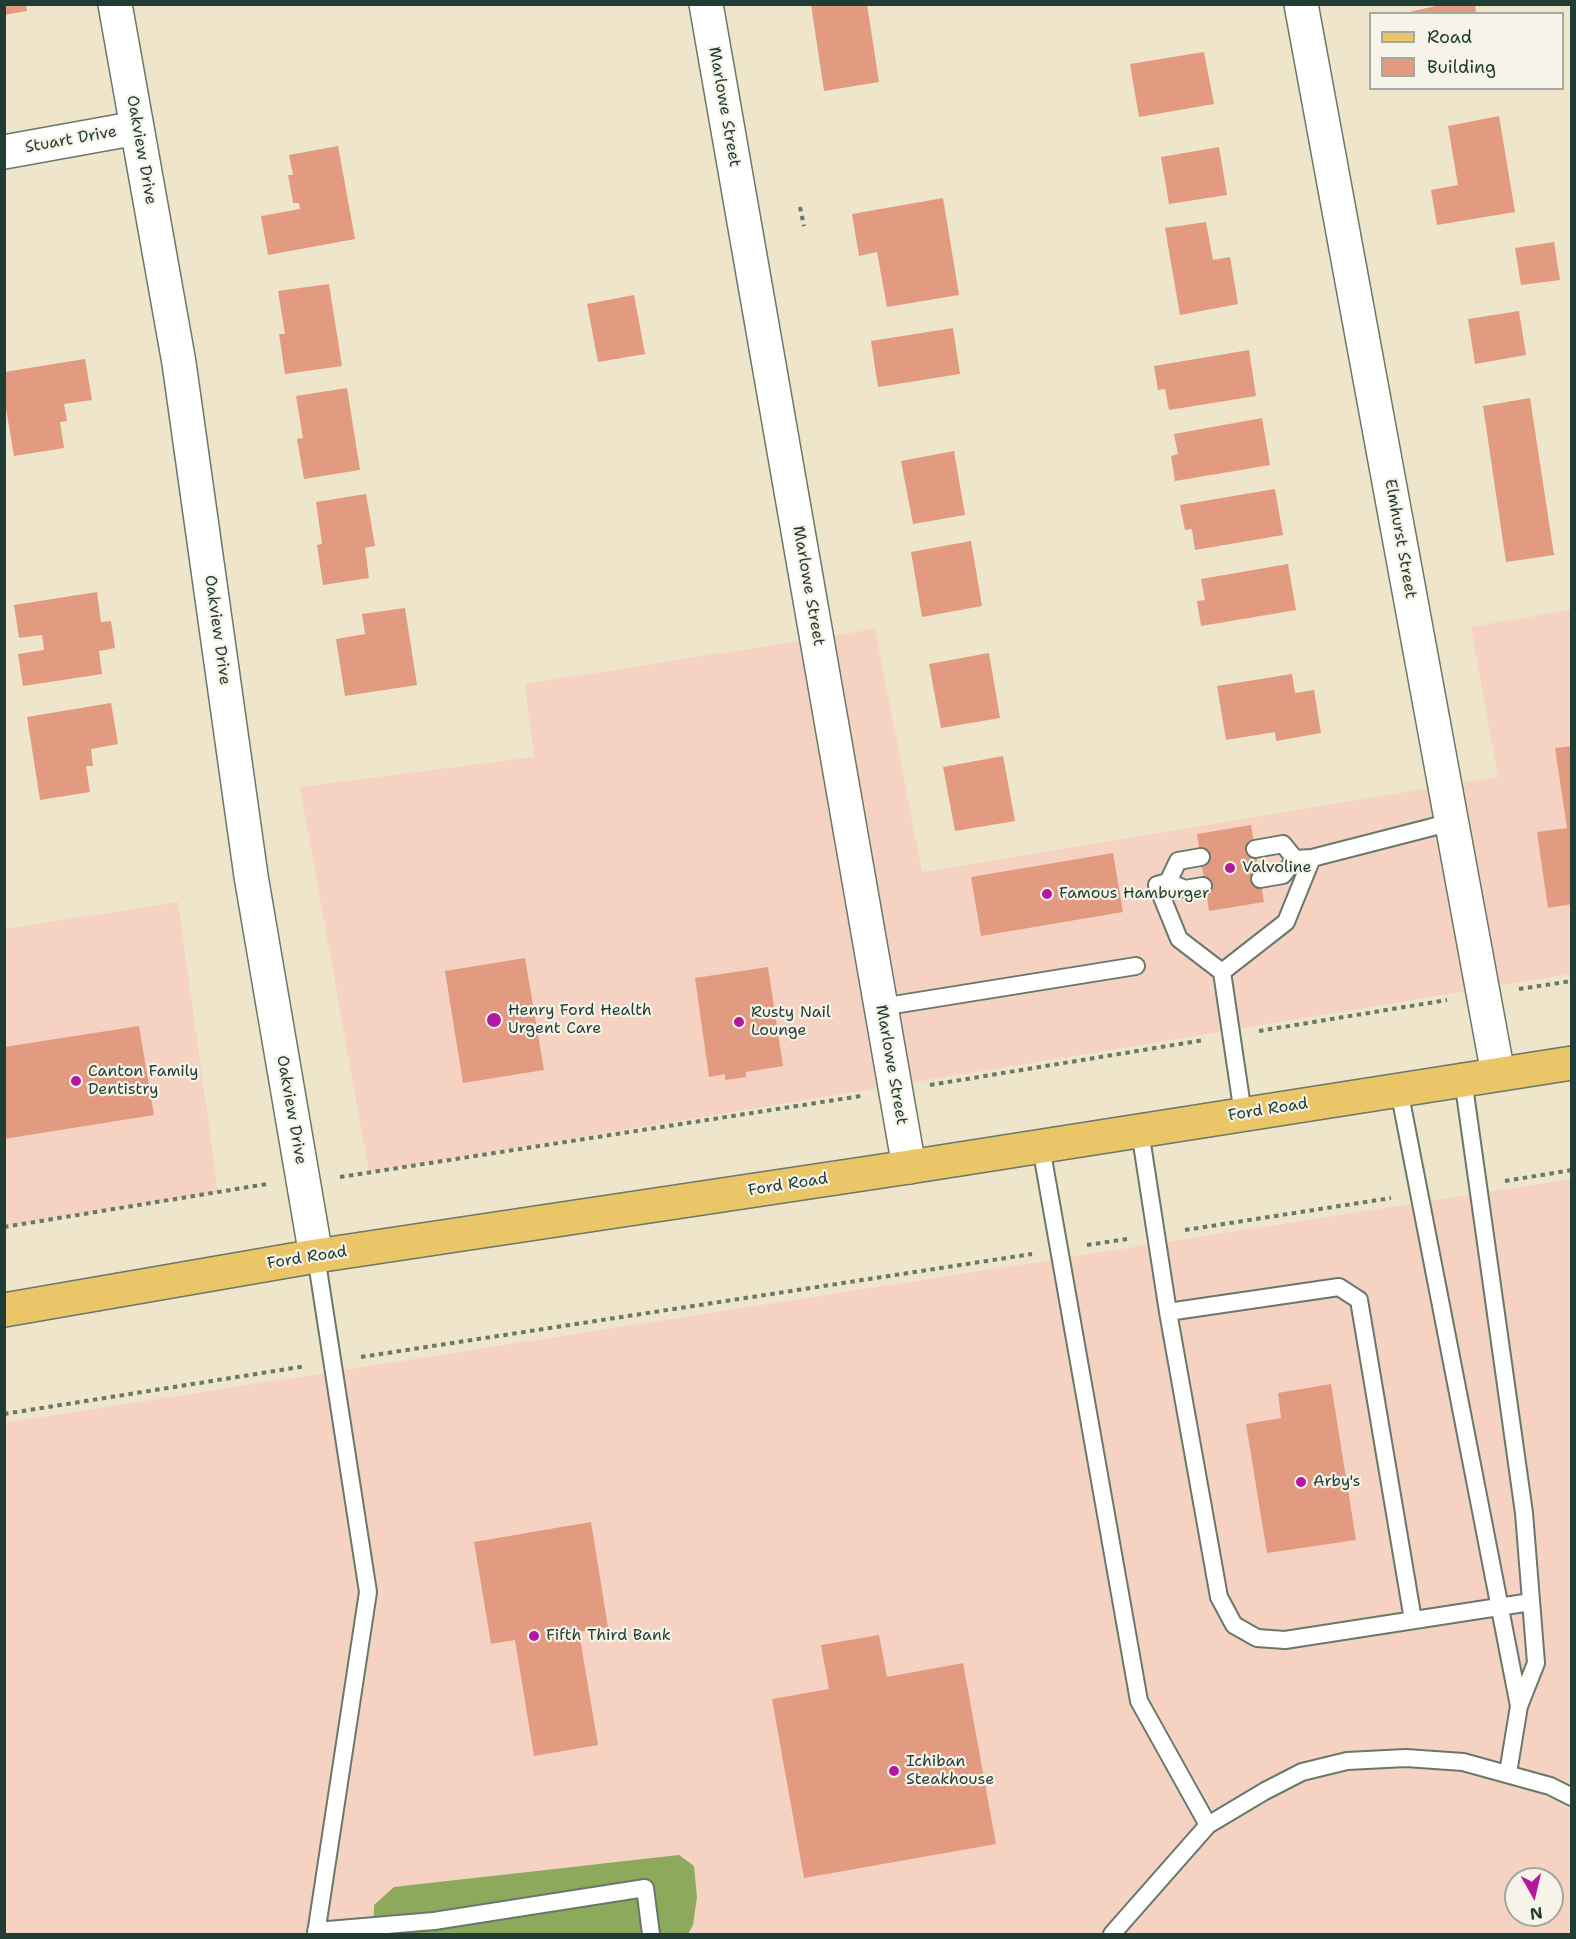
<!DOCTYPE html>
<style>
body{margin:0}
#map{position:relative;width:1576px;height:1939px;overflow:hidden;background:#efe5cb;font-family:"Shantell Sans",sans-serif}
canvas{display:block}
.frame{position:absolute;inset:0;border:6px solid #1f3d34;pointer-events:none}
.legend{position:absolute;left:1369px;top:12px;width:195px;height:78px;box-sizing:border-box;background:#f7f3e8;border:2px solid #a1aaa0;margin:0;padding:8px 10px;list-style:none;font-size:18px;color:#1f3d34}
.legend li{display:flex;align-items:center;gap:12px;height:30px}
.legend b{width:30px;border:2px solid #a1aaa0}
.north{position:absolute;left:1504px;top:1867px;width:60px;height:60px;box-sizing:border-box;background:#f7f3e8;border:2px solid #a1aaa0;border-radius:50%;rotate:172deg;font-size:16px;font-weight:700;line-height:24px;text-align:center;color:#1f3d34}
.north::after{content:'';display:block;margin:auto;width:21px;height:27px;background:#b5179e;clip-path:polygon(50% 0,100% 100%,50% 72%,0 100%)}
</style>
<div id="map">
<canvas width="1576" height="1939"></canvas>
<div class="frame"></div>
<ul class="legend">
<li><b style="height:8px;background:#ebc669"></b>Road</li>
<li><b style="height:16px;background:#e29b80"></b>Building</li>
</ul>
<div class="north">N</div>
</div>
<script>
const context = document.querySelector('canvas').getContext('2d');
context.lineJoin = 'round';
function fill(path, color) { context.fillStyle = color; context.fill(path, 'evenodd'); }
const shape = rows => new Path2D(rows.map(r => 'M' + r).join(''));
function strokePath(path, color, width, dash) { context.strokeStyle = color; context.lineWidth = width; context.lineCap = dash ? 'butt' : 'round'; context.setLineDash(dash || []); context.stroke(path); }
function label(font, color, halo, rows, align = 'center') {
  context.font = font + ' "Shantell Sans",sans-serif'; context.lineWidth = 4.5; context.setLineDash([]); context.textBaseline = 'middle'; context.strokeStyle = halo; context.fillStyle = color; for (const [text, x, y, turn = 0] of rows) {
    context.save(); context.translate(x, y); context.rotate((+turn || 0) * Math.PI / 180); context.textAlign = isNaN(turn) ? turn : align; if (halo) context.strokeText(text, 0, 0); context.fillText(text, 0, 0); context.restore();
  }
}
fill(shape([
 [1571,610,1571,974,369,1172,300,787,534,757,525,684,875,629,922,872,1498,777,1471,627],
 [178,902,218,1192,5,1226,5,929],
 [1571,1179,1571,1934,5,1934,4,1423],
 [1516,1879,1552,1879,1552,1915,1516,1915]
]), '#f6d2c3');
fill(shape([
 [679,1855,694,1866,697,1897,693,1925,688,1934,373,1934,374,1905,394,1887]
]), '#8daa5c');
fill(shape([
 [4,4,26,4,27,11,4,15],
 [811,4,867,4,879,82,824,91],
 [1445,4,1475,4,1476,14,1400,14],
 [1204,52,1214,104,1139,117,1130,64],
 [1499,116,1515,212,1437,225,1431,190,1458,185,1448,126],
 [338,146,355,239,268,255,261,216,300,209,299,203,293,203,288,175,293,175,289,155],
 [1219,147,1227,195,1169,204,1161,157],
 [943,198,959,295,887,307,877,252,859,256,852,214],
 [1206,222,1213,260,1230,257,1238,304,1180,315,1165,228],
 [1554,242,1560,280,1521,285,1515,248],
 [329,284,342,366,285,374,279,334,285,334,278,291],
 [634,295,645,354,598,362,587,304],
 [1519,311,1526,355,1475,364,1468,319],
 [953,328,960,374,878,387,871,341],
 [1249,350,1256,396,1169,410,1165,389,1158,390,1154,366],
 [85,359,92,400,64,404,67,421,60,422,64,448,14,456,4,397,4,372],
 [347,388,360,470,304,479,297,439,303,438,296,396],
 [1530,398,1554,555,1506,562,1483,406],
 [1262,418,1270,465,1175,481,1171,456,1178,454,1174,434],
 [954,451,965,515,913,524,901,461],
 [1275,489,1283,535,1195,550,1192,529,1185,530,1180,505],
 [366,494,375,546,365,548,369,578,323,585,317,545,322,544,316,502],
 [971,541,982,606,922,617,911,552],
 [1288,564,1296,610,1201,626,1197,601,1205,600,1201,579],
 [97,592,101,622,111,621,115,648,99,651,102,674,23,686,18,654,44,650,42,635,19,638,14,605],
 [405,608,417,685,345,696,336,639,365,634,362,614],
 [989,653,1000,718,941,728,929,664],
 [1292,674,1295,693,1314,690,1321,733,1276,741,1275,732,1226,740,1217,686],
 [111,703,118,744,91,749,93,766,86,766,90,792,40,800,27,717],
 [1572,746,1572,904,1548,908,1537,832,1567,828,1555,748],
 [1003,756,1015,821,955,831,943,767],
 [1251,825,1264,902,1209,911,1197,834],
 [1113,853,1123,912,981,936,971,877],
 [525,958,544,1070,463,1083,445,971],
 [768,967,783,1066,746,1072,746,1077,725,1080,725,1074,709,1077,695,978],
 [139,1026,154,1115,4,1139,4,1047],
 [1331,1384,1356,1540,1267,1553,1246,1424,1281,1418,1278,1393],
 [591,1522,608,1627,579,1632,598,1745,534,1756,515,1640,491,1644,474,1542],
 [879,1635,887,1677,963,1663,996,1844,804,1878,772,1699,829,1689,821,1645]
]), '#e29b80');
const service = shape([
 [1255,849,1283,844,1295,859],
 [1260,879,1283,875,1295,859,1312,858,1452,822],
 [1168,882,1178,861,1201,857],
 [1203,886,1185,889,1168,882,1157,885,1179,939,1222,972,1243,1114],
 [1222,972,1286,922,1312,858],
 [881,1007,1136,966],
 [1399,1090,1519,1706,1536,1663,1524,1513,1463,1079],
 [1140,1131,1168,1312,1219,1597,1234,1625,1257,1638,1285,1640,1531,1602],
 [1041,1147,1139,1701,1208,1825],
 [1168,1312,1339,1287,1359,1300,1413,1620],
 [1508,1773,1519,1706],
 [316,1931,434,1921,645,1888,651,1934],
 [316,1934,368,1592,316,1256],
 [1112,1934,1208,1825,1265,1791,1302,1772,1347,1761,1406,1758,1463,1762,1550,1786,1572,1797]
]);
const minor = shape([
 [115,4,179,363,251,876,316,1256],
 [706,4,909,1167],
 [1301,4,1498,1074],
 [4,152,137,128]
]);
const primary = shape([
 [4,1310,316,1256,909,1167,1572,1063]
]);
strokePath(service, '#687869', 20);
strokePath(minor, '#687869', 36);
strokePath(primary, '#687869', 36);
strokePath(shape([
 [800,207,804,226],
 [1519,989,1572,981],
 [1259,1031,1447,1000],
 [930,1085,1204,1040],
 [340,1177,861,1096],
 [1505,1181,1572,1170],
 [4,1227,267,1184],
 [1185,1230,1391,1198],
 [1087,1245,1127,1239],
 [361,1357,1032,1254],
 [4,1414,306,1366]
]), '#687869', 4, [4.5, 4.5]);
strokePath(service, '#fff', 16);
strokePath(minor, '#fff', 33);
strokePath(primary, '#ebc669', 33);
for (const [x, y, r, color] of [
 [1230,868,6,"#b5179e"],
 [1047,894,6,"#b5179e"],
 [494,1020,8,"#b5179e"],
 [739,1022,6,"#b5179e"],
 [76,1081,6,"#b5179e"],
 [1301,1482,6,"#b5179e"],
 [534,1636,6,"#b5179e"],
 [894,1771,6,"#b5179e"]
]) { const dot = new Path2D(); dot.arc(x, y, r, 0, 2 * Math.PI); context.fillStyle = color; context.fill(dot); strokePath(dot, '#f7f3e8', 2); }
label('16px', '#1f3d34', '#f7f3e8', [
 ["Marlowe Street",724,107,80],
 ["Stuart Drive",71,140,-10],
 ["Oakview Drive",141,150,80],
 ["Elmhurst Street",1400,539,80],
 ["Marlowe Street",808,586,80],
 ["Oakview Drive",217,630,82],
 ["Marlowe Street",891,1065,80],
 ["Oakview Drive",291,1110,80],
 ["Ford Road",1268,1110,-9],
 ["Ford Road",788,1185,-9],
 ["Ford Road",307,1258,-9]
]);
label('16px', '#1f3d34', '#f7f3e8', [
 ["Valvoline",1242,868],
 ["Famous Hamburger",1059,894],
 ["Henry Ford Health",508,1011],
 ["Urgent Care",508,1029],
 ["Rusty Nail",751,1013],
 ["Lounge",751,1031],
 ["Canton Family",88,1072],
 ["Dentistry",88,1090],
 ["Arby's",1313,1482],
 ["Fifth Third Bank",546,1636],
 ["Ichiban",906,1762],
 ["Steakhouse",906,1780]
], 'left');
</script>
